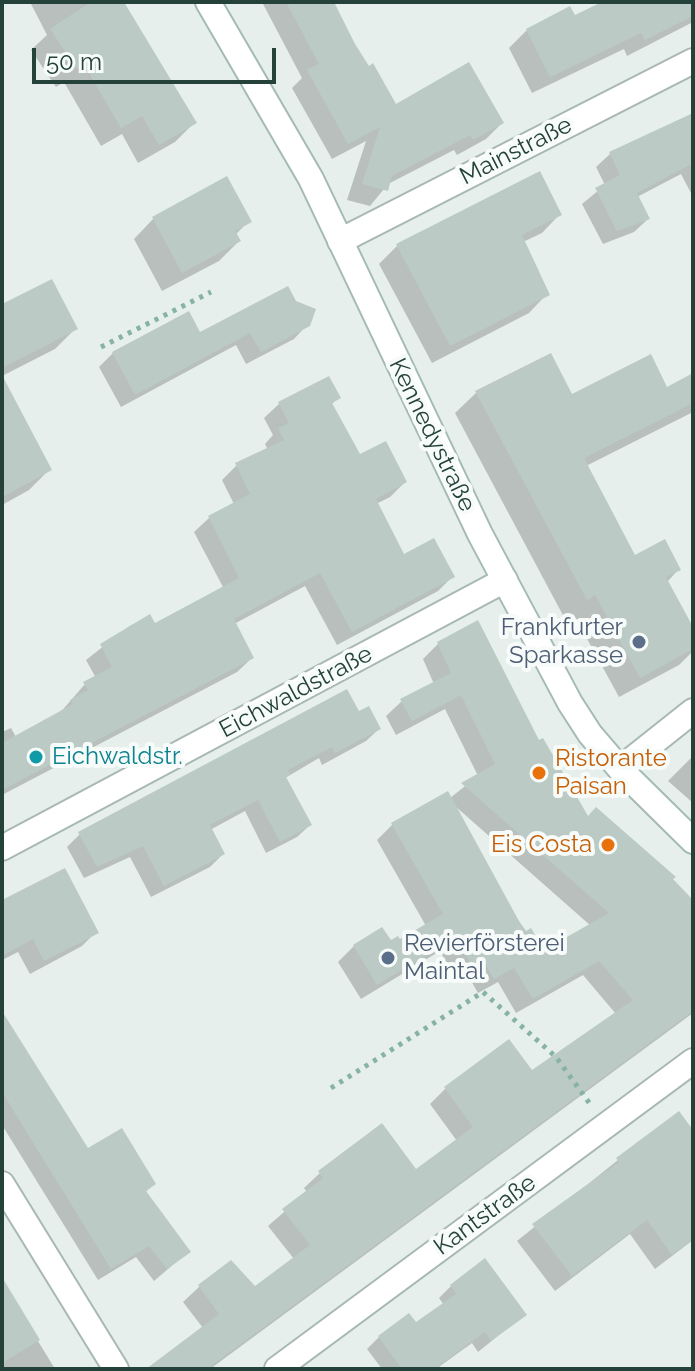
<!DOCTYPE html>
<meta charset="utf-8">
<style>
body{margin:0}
#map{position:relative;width:695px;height:1371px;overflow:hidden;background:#e6efeb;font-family:Raleway,sans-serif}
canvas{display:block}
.frame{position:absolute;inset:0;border:4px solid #24423a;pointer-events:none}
.scale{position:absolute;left:32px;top:48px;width:244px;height:36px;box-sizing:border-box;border:4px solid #24423a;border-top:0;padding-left:10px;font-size:24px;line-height:28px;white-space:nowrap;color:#24423a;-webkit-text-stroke:6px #f7fbf9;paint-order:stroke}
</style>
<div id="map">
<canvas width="695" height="1371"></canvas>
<div class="frame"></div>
<div class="scale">50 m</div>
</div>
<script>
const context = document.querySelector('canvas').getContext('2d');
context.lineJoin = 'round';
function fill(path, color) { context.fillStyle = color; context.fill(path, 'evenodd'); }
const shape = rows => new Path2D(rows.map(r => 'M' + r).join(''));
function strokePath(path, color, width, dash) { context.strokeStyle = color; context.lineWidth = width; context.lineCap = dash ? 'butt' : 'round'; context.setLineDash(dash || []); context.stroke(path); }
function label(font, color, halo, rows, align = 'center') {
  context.font = font + ' Raleway,sans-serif'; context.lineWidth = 8; context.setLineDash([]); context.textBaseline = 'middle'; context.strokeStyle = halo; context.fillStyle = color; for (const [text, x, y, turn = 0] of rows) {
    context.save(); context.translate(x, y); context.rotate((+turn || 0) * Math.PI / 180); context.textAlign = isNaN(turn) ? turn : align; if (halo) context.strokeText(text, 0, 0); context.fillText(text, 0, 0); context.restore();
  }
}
fill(shape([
 [30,2,112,2,125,6,195,122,175,142,138,163,122,134,101,146,64,82,56,87,31,50,47,35],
 [262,2,332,2,354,45,395,107,502,123,486,139,457,155,454,150,388,184,370,206,347,200,366,141,332,159,292,88,302,78],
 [604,2,693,2,693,22,627,56,624,49,532,93,509,48,527,30,574,18],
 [693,115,693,197,681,174,637,197,648,219,634,232,603,244,582,204,605,185,596,167,610,154],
 [560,214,542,233,523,242,547,294,529,313,432,363,379,264,397,246],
 [154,218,249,221,235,235,239,241,219,261,162,291,134,239],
 [2,307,75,329,55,349,2,376],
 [308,324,294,339,246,364,236,345,121,407,99,367,113,353,199,334],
 [693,375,693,412,586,466,634,557,679,569,667,582,693,631,693,651,679,665,619,697,574,615,565,619,455,413,476,393,571,397,666,389],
 [328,378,338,398,331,405,360,457,405,482,390,497,376,504,403,557,453,576,438,591,337,645,305,586,234,624,252,658,237,672,2,795,2,732,11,728,16,737,59,714,85,684,96,678,86,660,128,627,149,616,154,625,223,587,194,532,209,518,234,504,222,480,237,465,268,450,265,444,273,435,264,418,279,404],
 [2,410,49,470,29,490,2,505],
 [439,643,538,743,587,818,670,879,693,902,693,1013,210,1369,153,1369,203,1328,183,1302,199,1287,231,1263,255,1288,294,1259,268,1226,307,1192,304,1188,320,1173,416,1172,457,1141,430,1104,445,1089,509,1042,532,1073,616,1014,583,975,516,1013,498,982,478,993,466,972,455,978,440,951,361,999,338,962,354,946,399,941,426,926,377,840,392,825,450,798,478,776,445,709,396,735,386,716,402,701,434,684,423,659],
 [455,806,591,926,543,952,518,922],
 [358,713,379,729,366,741,322,765,319,758,285,778,310,825,297,837,266,853,245,811,210,830,223,854,210,867,151,897,130,857,84,878,67,847,80,834],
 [693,756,693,803,668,781],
 [2,903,96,932,82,946,30,974,18,952,2,960],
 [2,1042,87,1151,153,1184,145,1193,189,1251,154,1281,136,1257,98,1280,2,1125],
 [693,1134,693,1240,655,1269,630,1234,555,1291,517,1241,618,1160],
 [2,1282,55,1369,2,1369],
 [451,1286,525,1314,478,1352,472,1343,436,1369,382,1369,367,1349,379,1337,415,1325,444,1305,439,1298]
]), '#0003');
fill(shape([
 [91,2,124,2,197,123,159,145,142,116,121,128,84,64,77,69,50,29],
 [286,2,334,2,355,44,369,66,373,63,396,104,469,62,504,123,473,140,470,135,392,176,388,191,362,184,380,127,348,144,307,70,319,64],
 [602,2,693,2,693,16,645,40,641,33,550,77,526,29,570,6,575,15],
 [693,113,693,163,637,193,650,219,617,231,595,188,620,175,609,152],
 [540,171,562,215,522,235,550,295,450,346,396,244],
 [227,176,252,222,235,231,241,241,182,273,152,217],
 [52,279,78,329,2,368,2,304],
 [288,286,296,301,316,309,310,326,261,352,250,333,135,395,112,352,189,311,200,332],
 [551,353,572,394,651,354,667,387,693,373,693,403,584,458,635,555,665,539,681,570,666,577,693,627,693,649,640,678,595,595,587,600,475,391],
 [2,375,52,470,2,497],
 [329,376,341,398,332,403,360,454,386,441,407,482,376,499,404,554,434,538,455,577,352,632,320,573,234,619,254,658,2,790,2,743,73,704,70,700,88,690,83,682,112,667,100,644,150,614,155,623,239,578,208,516,250,494,235,463,284,440,278,428,289,423,278,402],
 [478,620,539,740,543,738,588,816,596,807,676,877,673,879,693,900,693,1011,207,1369,146,1369,219,1314,198,1285,231,1260,255,1286,310,1245,282,1209,323,1178,318,1171,382,1123,416,1169,473,1127,444,1087,509,1039,532,1070,633,1000,599,961,533,999,514,968,494,979,482,958,471,964,456,937,377,985,353,945,382,927,391,940,398,936,400,939,443,914,391,823,448,791,519,921,526,931,531,928,544,950,609,913,461,783,495,764,461,695,412,721,400,699,451,673,437,642],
 [347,689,359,711,369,706,381,729,335,753,332,747,288,770,290,775,286,777,312,825,280,842,258,800,210,825,225,854,164,886,143,846,97,867,78,832],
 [65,868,99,933,44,961,33,939,2,956,2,900],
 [2,1011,88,1148,122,1128,156,1184,146,1191,191,1252,167,1269,149,1246,111,1269,2,1092],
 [679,1111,693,1130,693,1239,672,1255,647,1220,572,1276,532,1224,619,1162,616,1158],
 [485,1258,527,1315,491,1341,485,1332,434,1369,402,1369,378,1336,409,1313,416,1322,456,1294,450,1285],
 [2,1277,40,1340,2,1363]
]), '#bbcac4');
const street = shape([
 [340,241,693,61],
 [620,769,693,711],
 [2,848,505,580],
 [2,1184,116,1369],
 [277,1369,693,1061]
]);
const secondary = shape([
 [208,2,311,179,480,534,570,703,590,734,620,769,693,841]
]);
strokePath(street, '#a8b8b2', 28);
strokePath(secondary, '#a4bbb3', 28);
strokePath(shape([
 [101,347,211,292],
 [331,1088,483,992,556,1057,590,1104]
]), '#86b3a5', 5, [4, 6]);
strokePath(street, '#fff', 24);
strokePath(secondary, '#fff', 24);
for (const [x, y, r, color] of [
 [639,642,8,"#5c6f8a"],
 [36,757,8,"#0f9aa8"],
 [539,773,8,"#e8710a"],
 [608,845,8,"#e8710a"],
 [388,958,8,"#5c6f8a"]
]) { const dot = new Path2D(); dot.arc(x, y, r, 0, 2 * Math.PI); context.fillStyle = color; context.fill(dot); strokePath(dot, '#f7fbf9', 3); }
label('24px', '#24423a', '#f7fbf9', [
 ["Mainstraße",516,151,-27],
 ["Kennedystraße",432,435,64],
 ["Eichwaldstraße",296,692,-28],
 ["Kantstraße",485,1215,-36]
]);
label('24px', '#4e5e75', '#f7fbf9', [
 ["Frankfurter",623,628],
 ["Sparkasse",623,656],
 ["Revierförsterei",404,944,"left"],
 ["Maintal",404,972,"left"]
], 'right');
label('24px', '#0d838f', '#f7fbf9', [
 ["Eichwaldstr.",52,757]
], 'left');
label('24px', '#c56008', '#f7fbf9', [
 ["Ristorante",555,759],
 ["Paisan",555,787],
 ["Eis Costa",592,845,"right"]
], 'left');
</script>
